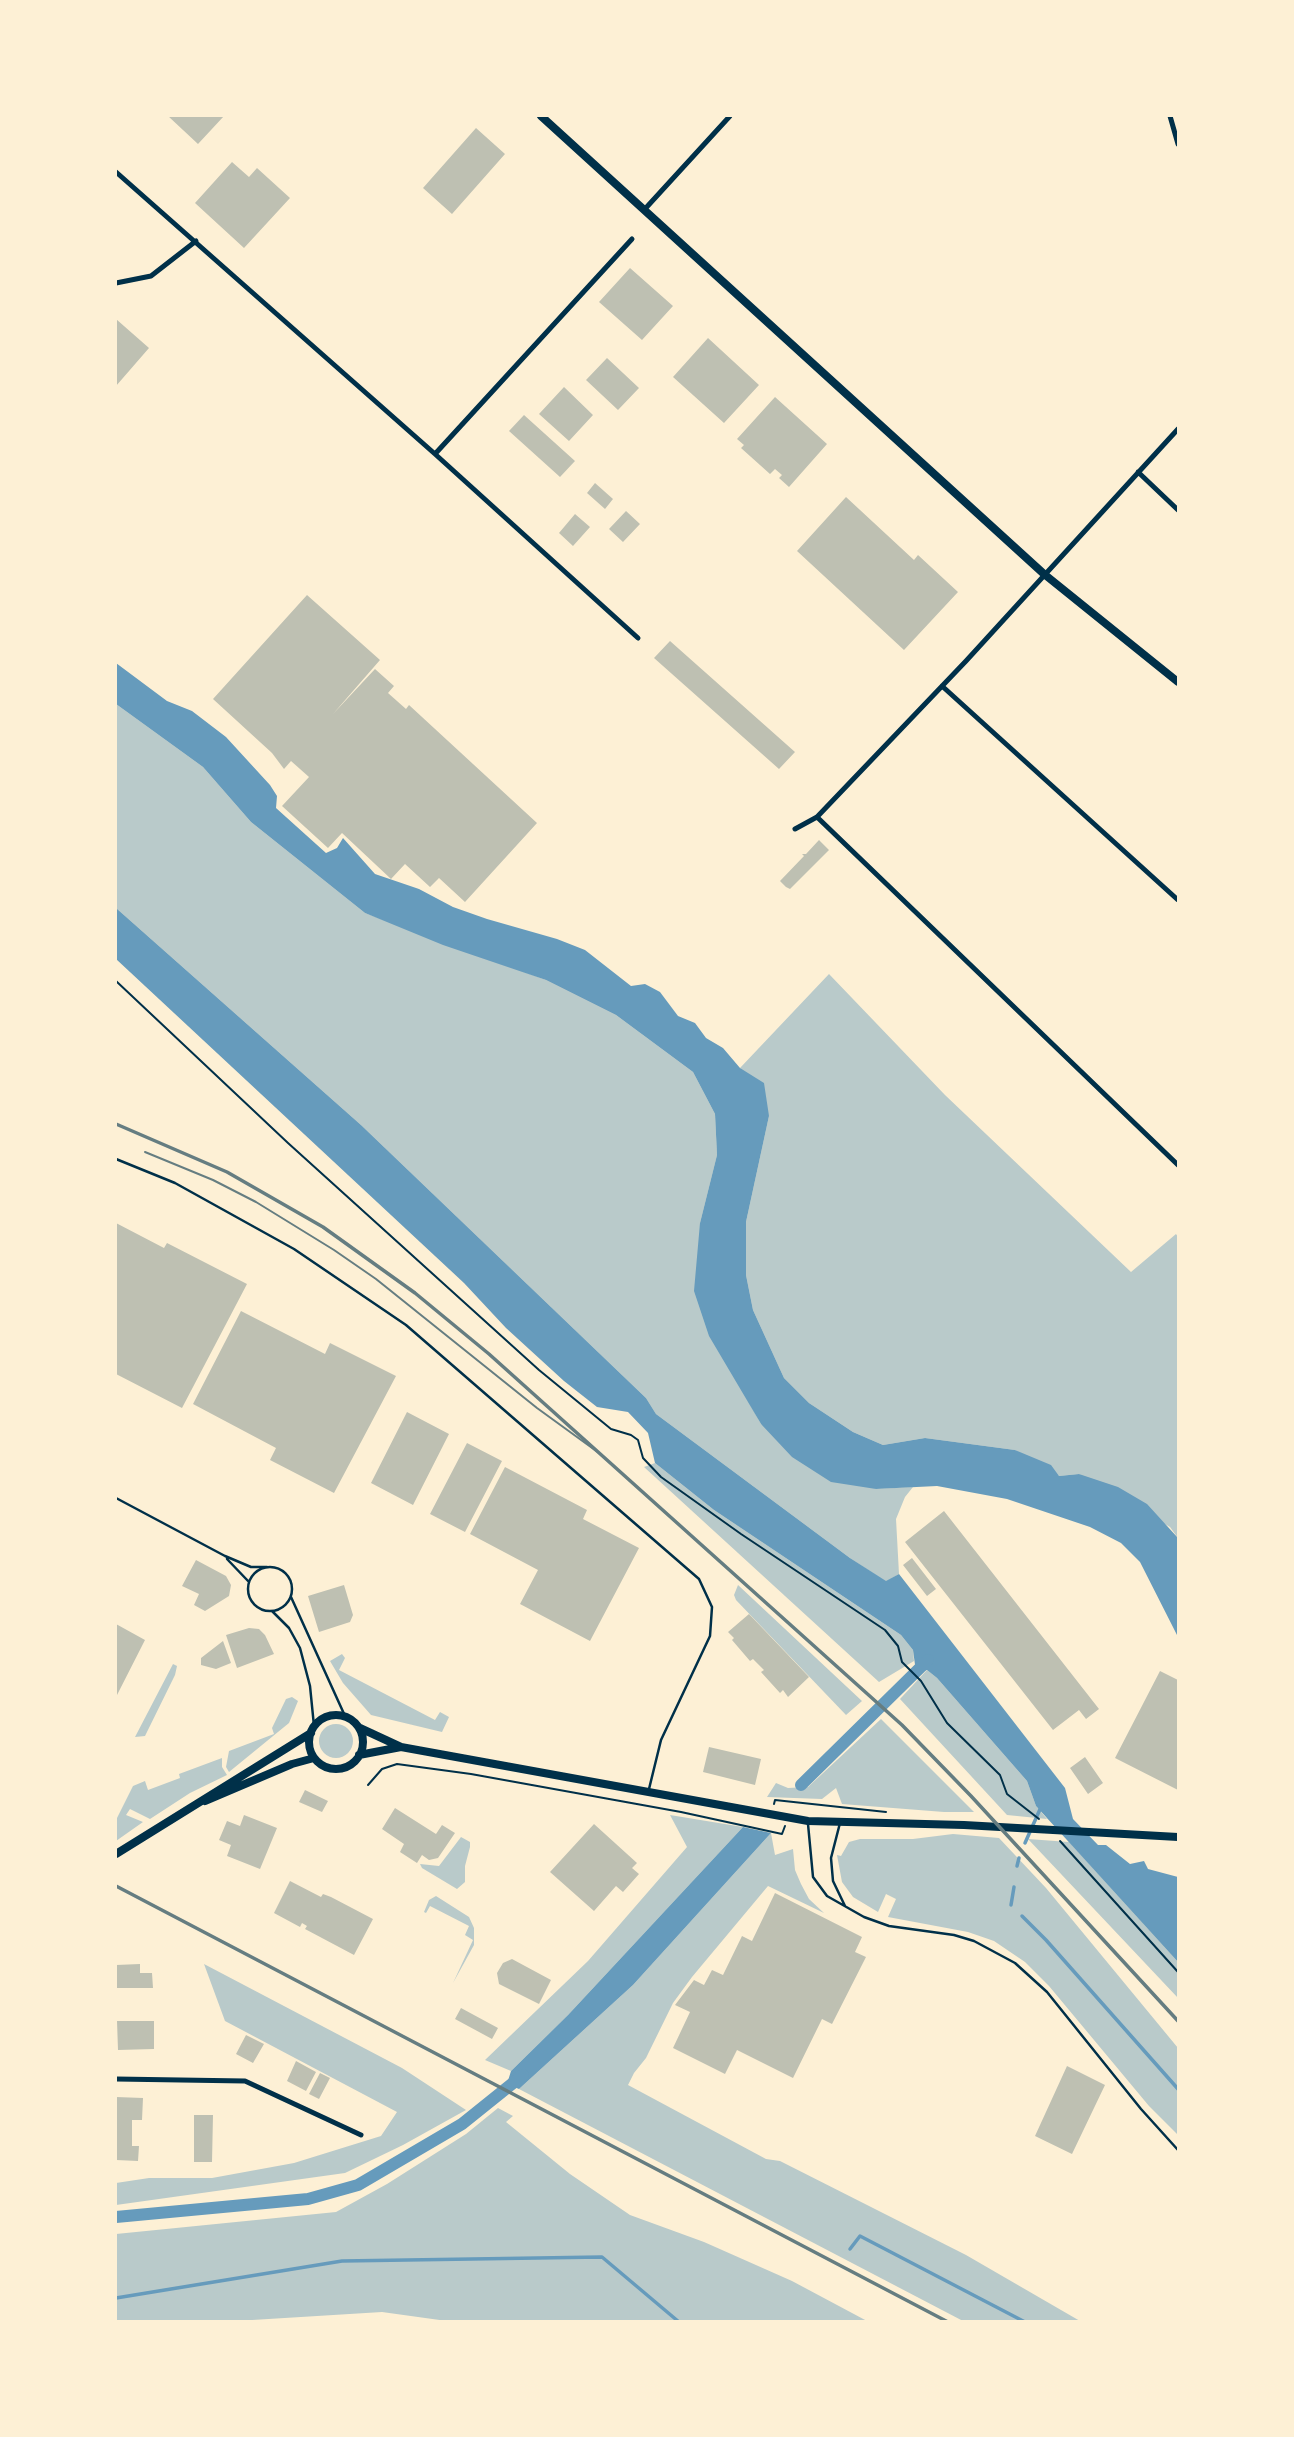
<!DOCTYPE html>
<style>
body{margin:0}
#map{position:relative;width:1294px;height:2437px;overflow:hidden;background:#fdf0d5;font-family:"Golos Text",sans-serif}
canvas{display:block}
.frame{position:absolute;inset:0;border:117px solid #fdf0d5;pointer-events:none}
</style>
<div id="map">
<canvas width="1294" height="2437"></canvas>
<div class="frame"></div>
</div>
<script>
const context = document.querySelector('canvas').getContext('2d');
context.lineJoin = 'round';
function fill(path, color) { context.fillStyle = color; context.fill(path, 'evenodd'); }
const shape = rows => new Path2D(rows.map(r => 'M' + r).join(''));
function strokePath(path, color, width, dash) { context.strokeStyle = color; context.lineWidth = width; context.lineCap = dash ? 'butt' : 'round'; context.setLineDash(dash || []); context.stroke(path); }
fill(shape([
 [116,704,203,767,251,822,365,913,546,980,616,1015,693,1072,715,1114,717,1155,700,1223,736,1379,761,1424,876,1489,913,1487,905,1497,896,1519,899,1574,886,1582,850,1558,656,1414,646,1398,361,1125,116,908],
 [829,974,945,1095,1131,1272,1176,1234,1178,1237,1178,1538,1170,1527,1079,1474,1059,1476,1015,1450,925,1438,883,1445,853,1432,809,1403,784,1378,753,1310,746,1275,746,1222,769,1116,740,1068],
 [655,1463,714,1510,901,1635,913,1650,914,1661,879,1682,644,1467],
 [738,1585,862,1701,846,1715,736,1600,734,1595],
 [342,1654,345,1658,339,1670,435,1720,440,1712,449,1717,442,1732,371,1715,343,1683,330,1661],
 [173,1664,177,1666,175,1675,145,1736,135,1737],
 [927,1670,937,1678,1027,1781,1036,1806,1047,1819,1007,1815,900,1699],
 [292,1697,298,1701,289,1723,229,1772,226,1767,229,1751,274,1734,272,1728,286,1699],
 [881,1719,974,1812,944,1812,842,1804,836,1788,822,1799,767,1797,776,1783,788,1788,808,1787],
 '319 1741a17 17 0 1 1 34 0a17 17 0 1 1-34 0Z',
 [222,1758,222,1767,227,1775,190,1793,150,1819,130,1809,126,1815,143,1822,116,1841,116,1820,133,1786,145,1781,148,1790,180,1778,179,1774],
 [670,1815,743,1827,568,2015,511,2071,485,2060,588,1961,687,1847],
 [771,1833,775,1855,793,1849,795,1870,801,1884,809,1899,824,1913,768,1886,692,1977,673,2003,646,2058,634,2073,628,2085,766,2159,780,2161,966,2255,1080,2321,963,2321,519,2089,633,1985],
 [953,1834,999,1838,1046,1888,1178,2048,1178,2135,1149,2106,1049,1986,1025,1962,994,1941,968,1932,888,1917,896,1899,886,1894,878,1912,853,1897,842,1882,837,1855,841,1856,849,1842,860,1839,913,1839],
 [461,1837,470,1842,470,1847,465,1866,465,1882,457,1889,422,1868,420,1864,439,1866],
 [1028,1839,1069,1842,1178,1962,1178,1998],
 [436,1896,469,1917,474,1928,474,1945,453,1983,473,1940,465,1935,469,1926,430,1906,426,1913,424,1912,429,1900],
 [204,1964,402,2068,466,2110,403,2145,345,2173,116,2205,116,2183,149,2178,212,2178,294,2163,381,2136,397,2112,225,2021],
 [498,2108,513,2116,506,2122,570,2174,630,2215,704,2242,792,2281,867,2321,454,2322,382,2312,236,2321,116,2321,116,2234,336,2212,387,2184,466,2134]
]), '#b9caca');
fill(shape([
 [116,663,167,701,192,711,226,737,270,785,277,796,276,808,326,853,337,848,343,838,375,874,419,889,453,907,487,919,557,939,585,950,631,986,645,984,660,992,678,1016,695,1023,706,1038,723,1048,740,1068,764,1083,769,1116,746,1222,746,1275,753,1310,784,1378,809,1403,853,1432,883,1445,925,1438,1015,1450,1051,1465,1059,1476,1079,1474,1118,1487,1147,1504,1178,1538,1178,1637,1140,1562,1121,1543,1090,1527,1007,1499,937,1486,876,1489,831,1482,792,1457,761,1424,709,1336,694,1291,700,1223,717,1155,715,1114,693,1072,616,1015,546,980,443,945,365,913,251,822,203,767,116,704],
 [116,908,361,1125,646,1398,656,1414,850,1558,886,1581,899,1574,1065,1788,1073,1819,1098,1845,1106,1845,1130,1864,1144,1861,1148,1869,1178,1877,1178,1962,1036,1806,1027,1781,937,1678,927,1670,916,1672,913,1650,901,1635,714,1510,655,1463,648,1433,628,1412,597,1407,564,1381,506,1328,464,1283,116,959],
 [743,1827,771,1833,633,1985,519,2089,507,2084,511,2071,568,2015]
]), '#669bbc');
strokePath(shape([
 [1025,1843,1041,1807],
 [1017,1866,1019,1858],
 [1011,1905,1014,1887],
 [1022,1916,1046,1940,1178,2089],
 [850,2249,860,2236,1025,2322],
 [116,2298,342,2261,602,2257,679,2322]
]), '#669bbc', 3.5);
strokePath(shape([
 [801,1785,928,1660],
 [116,2217,308,2199,358,2185,462,2124,523,2075]
]), '#669bbc', 12);
fill(shape([
 [168,116,224,116,198,144],
 [476,128,505,154,452,214,423,188],
 [232,162,249,177,257,168,290,198,244,248,195,203],
 [630,268,673,306,642,340,599,302],
 [116,319,149,348,116,386],
 [708,338,759,385,724,423,673,377],
 [607,358,639,388,618,410,586,380],
 [564,387,593,415,569,441,539,414],
 [775,397,827,444,789,487,779,478,782,475,775,469,770,474,741,448,744,445,737,439],
 [524,415,575,461,560,477,509,431],
 [595,483,613,499,605,509,587,493],
 [846,497,914,560,918,555,958,592,904,650,797,551],
 [626,511,640,524,623,542,609,529],
 [575,514,590,527,573,546,559,533],
 [307,595,380,660,333,714,375,669,394,686,388,693,406,709,409,705,537,823,465,902,439,878,430,887,405,864,391,879,342,833,328,848,282,806,309,777,291,761,284,769,272,753,213,699],
 [670,641,795,752,779,769,654,658],
 [819,840,829,850,790,889,786,887,780,881,804,856,802,854,806,854],
 [116,1223,164,1248,167,1243,247,1284,182,1408,116,1374],
 [241,1311,325,1354,330,1343,396,1376,334,1493,270,1460,276,1448,193,1404],
 [407,1412,449,1434,413,1505,371,1483],
 [467,1443,502,1461,465,1532,430,1514],
 [505,1467,587,1510,583,1519,639,1548,590,1641,520,1604,538,1570,470,1534],
 [944,1511,1099,1709,1086,1719,1079,1710,1053,1730,905,1542],
 [912,1558,936,1589,927,1596,903,1565],
 [196,1560,226,1576,231,1585,229,1596,205,1611,194,1605,199,1594,182,1586],
 [344,1585,353,1615,350,1622,319,1632,308,1596],
 [749,1614,809,1677,788,1697,783,1690,780,1693,761,1672,764,1670,753,1659,750,1661,732,1640,734,1638,728,1632],
 [116,1624,145,1640,116,1697],
 [249,1628,259,1629,265,1635,274,1654,237,1668,226,1635],
 [223,1641,231,1663,216,1669,201,1665,201,1658],
 [1160,1671,1178,1680,1178,1790,1115,1758],
 [709,1747,761,1759,755,1785,703,1772],
 [1085,1757,1103,1783,1088,1794,1070,1768],
 [305,1790,328,1801,322,1812,299,1802],
 [395,1808,436,1834,442,1825,455,1833,438,1858,429,1860,422,1855,417,1863,400,1852,404,1844,382,1829],
 [244,1815,277,1828,260,1869,227,1856,231,1845,219,1840,227,1821,240,1826],
 [594,1824,637,1863,632,1868,639,1874,623,1892,616,1886,594,1911,550,1872],
 [290,1881,321,1897,323,1894,331,1897,373,1919,354,1955,305,1929,307,1926,302,1923,300,1927,274,1913],
 [775,1893,862,1937,855,1952,866,1957,832,2024,822,2019,793,2078,737,2050,725,2074,673,2048,690,2012,675,2005,694,1980,704,1985,712,1970,723,1975,742,1936,752,1941],
 [512,1959,551,1980,539,2004,499,1984,497,1973,503,1963],
 [140,1964,140,1973,152,1973,153,1988,116,1988,116,1965],
 [461,2008,498,2028,492,2039,455,2019],
 [117,2021,154,2021,154,2049,118,2050],
 [246,2035,264,2044,253,2063,236,2054],
 [296,2061,316,2072,306,2091,287,2081],
 [1067,2066,1105,2085,1072,2154,1035,2136],
 [320,2073,330,2078,319,2099,309,2094],
 [116,2097,143,2098,142,2120,132,2120,132,2146,139,2146,138,2161,116,2160],
 [194,2115,213,2115,212,2162,194,2162]
]), '#bec0b2');
strokePath(shape([
 [116,981,288,1143,539,1370,611,1429,631,1435,638,1440,643,1458,661,1477,741,1534,885,1630,898,1646,902,1662,921,1681,947,1723,1000,1775,1007,1794,1039,1819],
 [368,1785,382,1769,397,1764,471,1774,681,1812,782,1834,785,1826],
 [774,1804,775,1800,886,1812],
 [1060,1841,1178,1972]
]), '#003049', 2);
strokePath(shape([
 [116,1159,175,1183,294,1249,406,1325,699,1579,712,1607,710,1636,661,1740,649,1789],
 [116,1498,225,1556,251,1567,267,1567],
 [227,1559,249,1582],
 '248 1589a22 22 0 1 1 44 0a22 22 0 1 1-44 0Z',
 [291,1597,345,1716],
 [272,1611,289,1628,300,1648,310,1686,314,1726],
 [840,1823,831,1858,833,1881,845,1906],
 [808,1824,813,1877,827,1896,864,1917,889,1926,954,1935,974,1941,1015,1963,1047,1992,1141,2109,1178,2150]
]), '#003049', 2.5);
strokePath(shape([
 [1170,116,1178,144],
 [116,172,435,454,638,638],
 [644,210,730,116],
 [116,283,151,276,196,241],
 [435,454,632,239],
 [1138,472,1178,510],
 [942,686,1178,900],
 [817,817,1178,1165],
 [795,829,817,817,966,661,1178,429],
 [116,2079,245,2081,361,2135]
]), '#003049', 5);
strokePath(shape([
 [541,116,1044,574,1178,682],
 '309 1742a27 27 0 1 1 54 0a27 27 0 1 1-54 0Z',
 [360,1728,401,1747,808,1821,964,1825,1178,1837],
 [359,1755,401,1747],
 [205,1801,292,1764,314,1758],
 [116,1854,311,1733]
]), '#003049', 8);
strokePath(shape([
 [145,1152,213,1180,256,1202,334,1250,376,1279,537,1408,599,1453]
]), '#657d81', 2);
strokePath(shape([
 [116,1124,227,1172,323,1227,415,1293,489,1354,902,1725,971,1796,1178,2021],
 [116,1886,948,2322]
]), '#657d81', 3.5);
</script>
